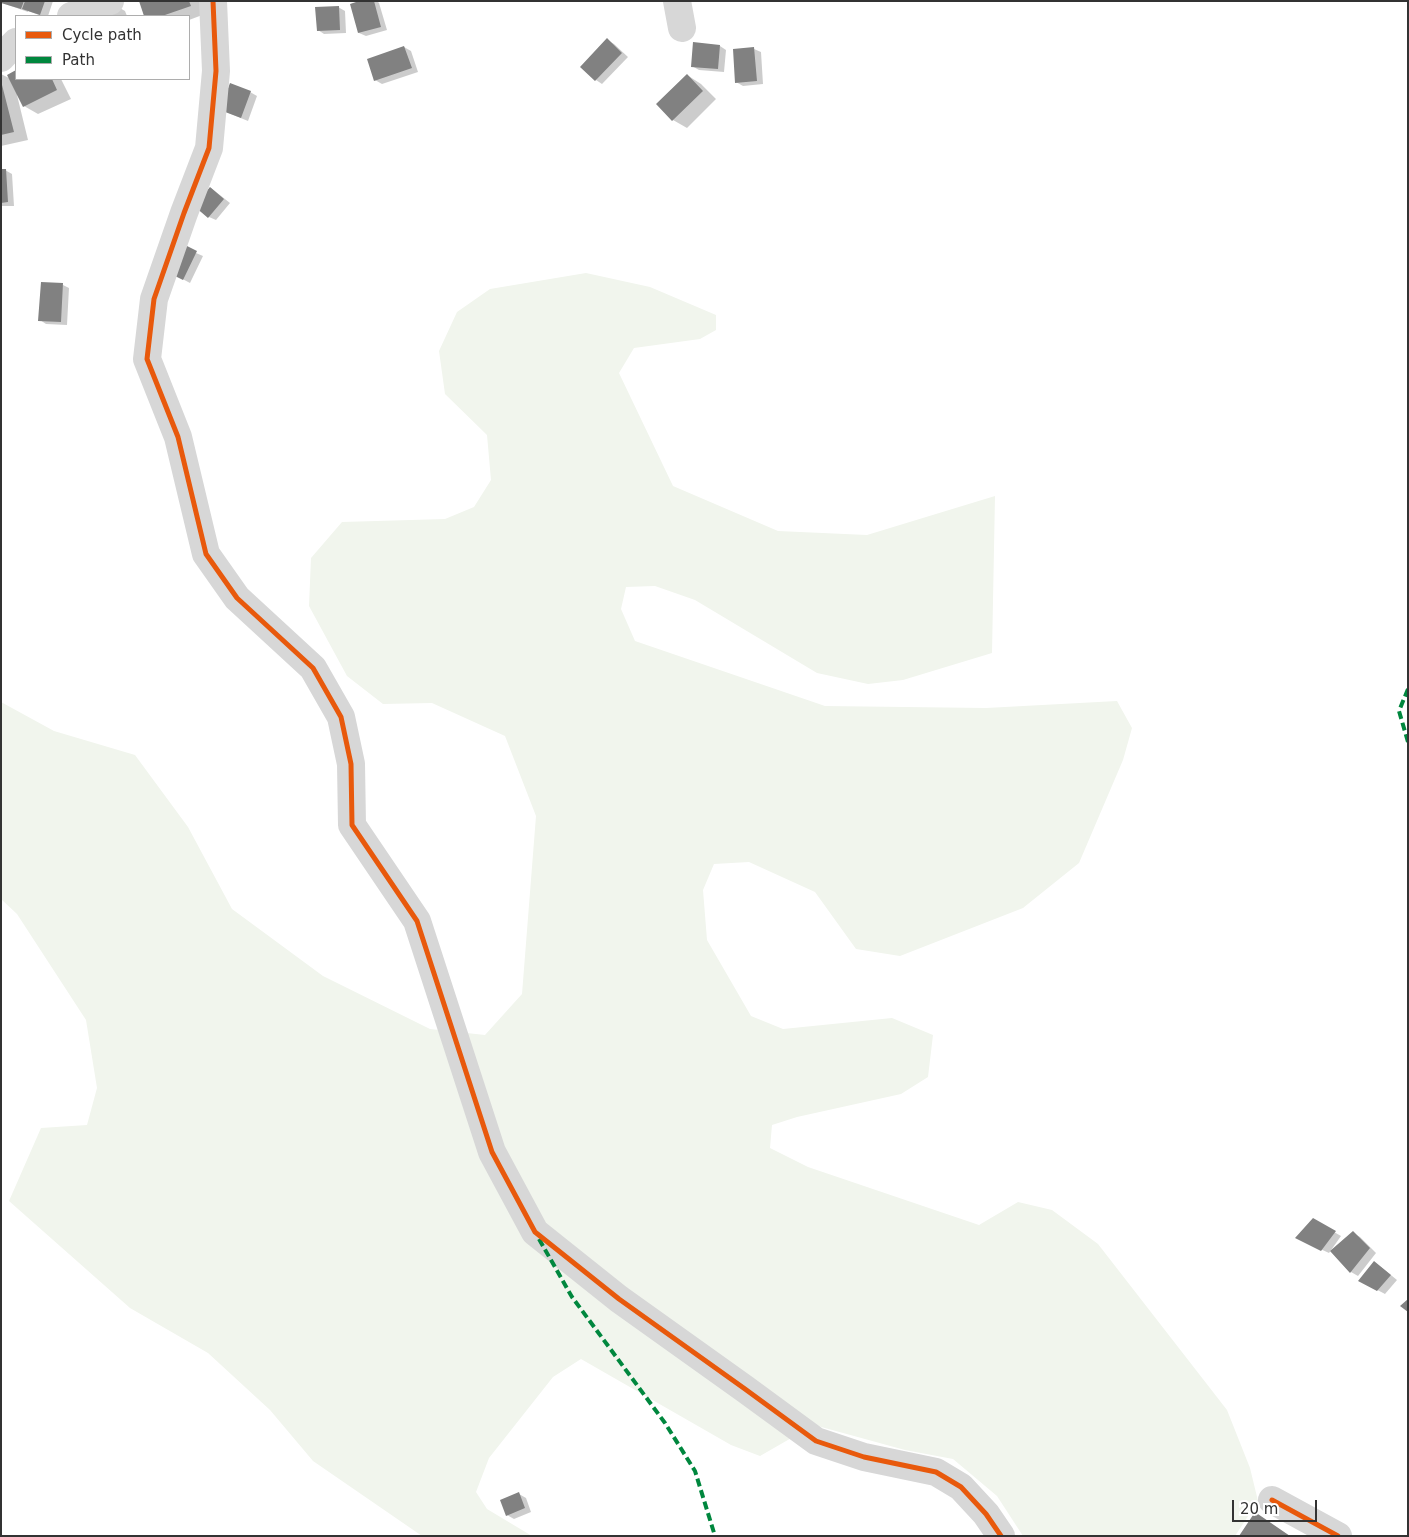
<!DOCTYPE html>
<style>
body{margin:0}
#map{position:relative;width:1409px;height:1537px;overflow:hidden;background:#fff;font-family:"DejaVu Sans",sans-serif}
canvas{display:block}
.frame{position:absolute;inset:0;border:2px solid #333;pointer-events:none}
.legend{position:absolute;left:15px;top:15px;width:175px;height:65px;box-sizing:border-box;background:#fff;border:1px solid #adadad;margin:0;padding:6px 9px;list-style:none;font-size:15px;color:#333}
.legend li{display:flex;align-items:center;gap:10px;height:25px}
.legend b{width:25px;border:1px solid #adadad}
.scale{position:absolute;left:1232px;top:1500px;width:85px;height:22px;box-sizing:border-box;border:2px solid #333;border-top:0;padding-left:6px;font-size:15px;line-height:18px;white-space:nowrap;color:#333;-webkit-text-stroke:4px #fff;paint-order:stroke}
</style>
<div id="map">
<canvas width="1409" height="1537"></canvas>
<div class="frame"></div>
<ul class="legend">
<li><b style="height:6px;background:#e8590c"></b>Cycle path</li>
<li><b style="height:6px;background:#00873e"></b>Path</li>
</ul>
<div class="scale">20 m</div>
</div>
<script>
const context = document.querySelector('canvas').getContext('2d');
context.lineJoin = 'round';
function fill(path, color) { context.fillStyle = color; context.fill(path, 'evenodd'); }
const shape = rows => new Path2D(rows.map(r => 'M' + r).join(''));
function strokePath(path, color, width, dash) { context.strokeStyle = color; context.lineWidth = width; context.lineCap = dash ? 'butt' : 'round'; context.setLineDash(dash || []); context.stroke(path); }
fill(shape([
 [586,273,650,287,716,315,716,330,700,339,634,348,619,373,673,486,778,531,867,535,995,496,992,653,903,680,868,684,817,673,695,600,655,586,626,587,621,609,635,641,825,706,986,708,1117,701,1132,728,1123,760,1079,863,1023,908,900,956,856,949,815,892,749,862,714,864,703,890,707,940,751,1016,783,1029,892,1018,933,1035,928,1077,901,1094,797,1117,772,1125,770,1148,808,1167,979,1225,1018,1202,1052,1210,1098,1244,1227,1410,1250,1468,1258,1501,1235,1536,1023,1536,997,1496,953,1459,905,1450,814,1425,760,1456,731,1445,581,1359,553,1377,489,1458,476,1492,487,1509,532,1536,422,1536,313,1461,270,1410,208,1353,130,1308,9,1201,41,1128,87,1125,97,1088,86,1020,17,914,1,899,1,702,54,731,135,755,188,827,232,909,323,976,430,1029,485,1035,522,994,536,816,505,736,432,703,383,704,347,676,309,606,311,558,342,522,445,519,474,507,491,480,487,435,445,394,439,351,457,312,490,289]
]), '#f1f5ed');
fill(shape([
 [1,1,53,1,48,16,42,16,28,11,28,12,8,5],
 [140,1,200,1,205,14,189,20,189,16,145,16],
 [364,1,377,1,379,3,387,30,366,36,359,33],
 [118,7,125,11,127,16,100,16],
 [338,7,345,11,346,33,324,34,318,30],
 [607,40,614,44,628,57,602,84,596,80],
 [720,46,726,50,724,72,699,70,692,66],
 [404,47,411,51,418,72,382,84,375,80],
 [754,49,761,52,763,84,743,86,736,82,734,50],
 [16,72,16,79,61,79,71,99,38,114,24,106,18,95,17,95,28,140,1,146,1,74,11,79,9,75],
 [687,75,701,84,716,99,687,128,673,120],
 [250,92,257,96,248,121,221,110],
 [1,170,5,170,12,174,14,206,1,206],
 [211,188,230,203,216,220,209,217],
 [196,253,203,256,190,283,175,275],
 [63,285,69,288,67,325,46,324,40,320],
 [1313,1220,1341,1236,1329,1253,1303,1241],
 [1353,1233,1360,1237,1376,1253,1358,1276,1351,1272,1332,1251],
 [1381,1267,1397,1280,1385,1294,1366,1284],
 [519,1494,526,1498,531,1512,514,1519,507,1515]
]), '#0003');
fill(shape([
 [1,1,24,1,21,9,1,3],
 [25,1,45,1,40,15,22,9],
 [139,1,189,1,191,6,162,16,144,16],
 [359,1,374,1,381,27,358,33,350,4],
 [339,6,340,30,317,31,315,7],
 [607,38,622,53,595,81,580,67],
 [693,42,720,45,718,69,691,67],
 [404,46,412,68,374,81,367,59],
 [754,47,757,81,735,83,733,49],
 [16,70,16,79,52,79,57,90,23,107,7,75],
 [687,74,703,91,672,121,656,104],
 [1,81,14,132,1,135],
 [230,83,251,91,241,118,220,110],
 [1,169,6,169,8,202,1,203],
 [210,187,224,199,208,218,194,206],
 [181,243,197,251,183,280,167,272],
 [41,282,63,283,61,322,38,321],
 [1313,1218,1336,1231,1321,1251,1295,1238],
 [1353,1231,1370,1248,1350,1273,1330,1251],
 [1374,1261,1391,1275,1377,1291,1358,1281],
 [1408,1299,1408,1312,1400,1306],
 [519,1492,525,1508,506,1516,500,1500],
 [1255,1512,1290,1536,1239,1536]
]), '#818181');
strokePath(shape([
 [213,1,216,71,209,148,184,213,154,299,147,359,178,437,206,554,237,598,313,668,341,717,351,764,352,825,417,921,492,1152,535,1232,619,1299,745,1389,816,1441,864,1457,936,1472,961,1487,986,1514,1001,1536],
 [677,1,682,28],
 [71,16,110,1],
 [1,58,16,42],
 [1272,1500,1338,1536]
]), '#d7d7d7', 28);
strokePath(shape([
 [1408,689,1399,711,1408,742],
 [539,1239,572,1297,665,1423,695,1471,715,1536]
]), '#00873e', 4, [8, 4]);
strokePath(shape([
 [213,1,216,71,209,148,184,213,154,299,147,359,178,437,206,554,237,598,313,668,341,717,351,764,352,825,417,921,492,1152,535,1232,619,1299,745,1389,816,1441,864,1457,936,1472,961,1487,986,1514,1001,1536],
 [1272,1500,1338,1536]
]), '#e8590c', 5);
</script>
